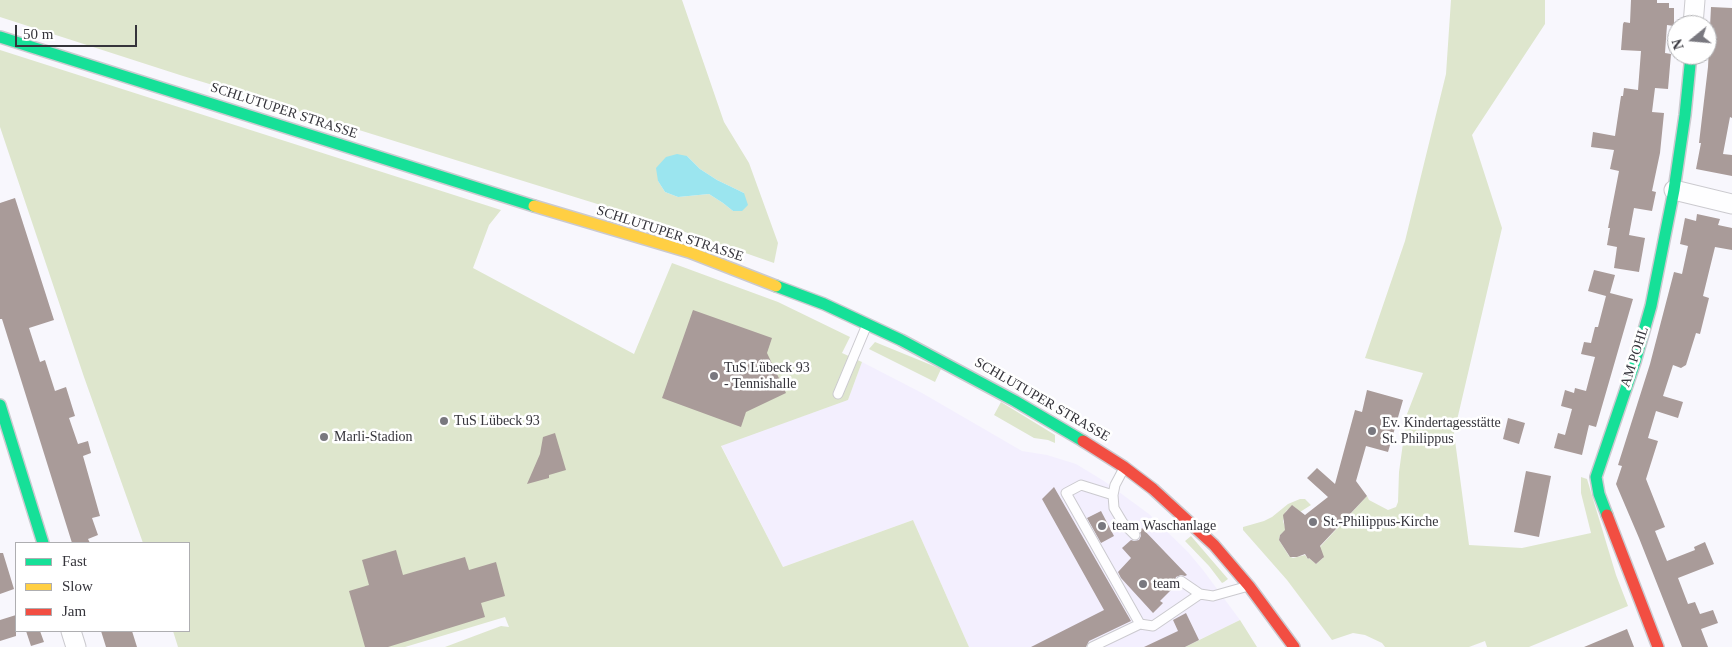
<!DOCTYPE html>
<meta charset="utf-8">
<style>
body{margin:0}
#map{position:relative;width:1732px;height:647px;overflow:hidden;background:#f8f7fd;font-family:Georgia,serif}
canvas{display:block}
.legend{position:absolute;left:15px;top:542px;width:175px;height:90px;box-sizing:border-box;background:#fff;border:1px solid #aeaeb1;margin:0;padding:6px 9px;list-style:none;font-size:15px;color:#35343b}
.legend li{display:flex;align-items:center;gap:10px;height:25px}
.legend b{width:25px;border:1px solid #aeaeb1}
.north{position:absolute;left:1667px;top:15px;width:50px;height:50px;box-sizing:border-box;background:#fff;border:1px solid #aeaeb1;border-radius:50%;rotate:253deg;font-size:14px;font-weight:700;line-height:20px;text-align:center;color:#35343b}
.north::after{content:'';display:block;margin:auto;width:18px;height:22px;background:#79787f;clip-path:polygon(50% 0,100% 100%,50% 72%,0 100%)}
.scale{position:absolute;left:15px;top:25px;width:122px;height:22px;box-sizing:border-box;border:2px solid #35343b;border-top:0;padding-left:6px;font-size:15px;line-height:18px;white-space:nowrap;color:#35343b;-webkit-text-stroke:4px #fff;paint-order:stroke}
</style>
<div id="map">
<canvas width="1732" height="647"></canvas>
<ul class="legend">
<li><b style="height:6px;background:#16e098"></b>Fast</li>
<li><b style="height:6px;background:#ffcf43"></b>Slow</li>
<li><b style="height:6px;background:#f24e42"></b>Jam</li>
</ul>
<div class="north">N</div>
<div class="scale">50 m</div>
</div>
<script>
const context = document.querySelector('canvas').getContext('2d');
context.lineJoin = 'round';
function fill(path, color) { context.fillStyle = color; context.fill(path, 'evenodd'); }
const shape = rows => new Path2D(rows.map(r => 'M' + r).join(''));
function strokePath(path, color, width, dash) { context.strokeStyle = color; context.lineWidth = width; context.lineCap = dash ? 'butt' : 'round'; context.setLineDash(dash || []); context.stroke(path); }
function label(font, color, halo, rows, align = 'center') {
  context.font = font + ' Georgia,serif'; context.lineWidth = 5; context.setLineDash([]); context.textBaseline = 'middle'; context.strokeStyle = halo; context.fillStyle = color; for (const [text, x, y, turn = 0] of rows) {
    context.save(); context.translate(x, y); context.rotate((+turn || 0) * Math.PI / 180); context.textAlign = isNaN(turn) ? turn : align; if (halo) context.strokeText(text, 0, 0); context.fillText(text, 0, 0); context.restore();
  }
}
fill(shape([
 [862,362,922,393,1022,451,1047,455,1076,464,1104,481,1149,514,1188,552,1203,570,1240,620,1185,647,969,647,913,520,783,567,721,445,848,400]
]), '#f3effe');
fill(shape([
 [0,0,682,0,724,122,749,163,778,243,774,263,665,225,272,103,183,76,0,17],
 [687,156,700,169,717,180,744,193,733,211,723,203,709,194,678,197,665,192,658,181],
 [1451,0,1545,0,1545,24,1472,135,1502,228,1454,433,1469,545,1522,548,1591,533,1581,493,1581,477,1587,479,1616,575,1628,606,1529,647,1487,647,1485,641,1469,647,1385,647,1382,643,1365,635,1353,633,1332,640,1287,580,1243,530,1243,527,1264,521,1272,517,1288,504,1300,499,1305,499,1311,505,1300,512,1293,506,1286,511,1283,521,1286,530,1280,535,1279,540,1289,556,1293,558,1305,555,1308,559,1309,558,1316,564,1323,558,1318,549,1367,496,1369,500,1388,510,1396,507,1398,502,1399,472,1407,414,1423,373,1365,358,1405,241,1446,74],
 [0,50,501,210,489,225,473,268,634,354,672,263,778,302,850,337,842,353,862,362,848,400,721,446,783,567,913,520,969,647,445,647,501,626,509,627,505,617,405,647,178,647,173,631,189,631,189,543,143,543,84,377,0,127],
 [875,342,941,369,935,382,869,349],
 [1001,402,1055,435,1055,443,1048,440,1034,438,994,415],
 [1191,536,1228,579,1224,582,1222,583,1209,566,1185,541],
 [1240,620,1257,647,1185,647]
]), '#dee6cd');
fill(shape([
 [677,154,687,156,700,169,717,180,744,193,748,205,742,211,733,211,723,203,709,194,678,197,665,192,658,181,656,168,666,157]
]), '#9be5ef');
fill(shape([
 [1631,0,1657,0,1657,3,1669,3,1669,8,1674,8,1674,26,1667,25,1665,53,1671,54,1668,89,1655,88,1652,112,1664,113,1660,153,1652,191,1656,192,1652,211,1634,208,1629,235,1645,238,1639,272,1614,268,1617,247,1607,245,1610,228,1608,228,1619,171,1610,169,1614,150,1591,147,1593,132,1615,136,1621,96,1623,96,1624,88,1638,90,1641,51,1621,50,1623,24,1624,22,1630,23],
 [1711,7,1732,8,1732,118,1730,117,1723,154,1732,155,1732,176,1696,169,1701,143,1699,143,1708,67],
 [15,198,54,320,29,328,40,362,45,360,55,391,66,387,75,416,69,418,78,444,88,441,91,453,83,456,100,516,92,518,98,535,88,539,90,543,72,543,2,319,0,319,0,203],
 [1697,214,1720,219,1718,225,1732,228,1732,250,1715,247,1703,296,1709,298,1700,334,1696,333,1686,365,1681,368,1673,365,1663,396,1683,402,1678,418,1656,411,1648,438,1658,441,1646,479,1665,527,1655,531,1667,561,1695,550,1694,547,1705,542,1714,564,1678,578,1688,604,1695,602,1700,614,1713,610,1718,623,1701,629,1708,647,1682,647,1639,538,1616,484,1622,466,1618,465,1650,364,1674,272,1682,274,1688,246,1680,244,1685,218,1696,221],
 [1594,270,1615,275,1610,293,1633,299,1596,427,1589,425,1582,455,1554,448,1558,433,1565,435,1572,409,1561,406,1565,390,1574,393,1575,388,1586,391,1595,357,1581,354,1584,342,1591,343,1595,327,1598,327,1606,296,1588,291],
 [693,310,772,338,767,353,786,393,746,412,741,427,662,398],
 [1367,390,1403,400,1388,452,1366,446,1356,481,1367,496,1320,546,1324,557,1316,564,1309,558,1308,559,1305,554,1297,557,1290,557,1279,540,1280,535,1285,530,1283,515,1292,505,1305,515,1328,497,1307,478,1317,468,1335,484,1355,410,1362,412],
 [1508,418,1525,423,1519,444,1503,439],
 [555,433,566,470,549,475,549,478,527,484,540,454,543,437],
 [1526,471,1551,476,1539,537,1514,532],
 [1054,487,1131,621,1089,641,1086,647,1031,647,1104,610,1042,499],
 [1101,511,1114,536,1101,543,1087,518],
 [1142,528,1187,575,1185,576,1181,575,1176,577,1175,581,1176,585,1160,601,1163,603,1153,613,1121,578,1118,572,1131,558,1122,548,1131,540,1134,541,1139,540,1141,536,1140,531],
 [396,550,403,575,465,557,469,570,496,562,505,596,481,603,485,617,388,647,365,647,349,591,369,585,362,560],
 [0,553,3,553,14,589,0,594],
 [1186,613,1199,640,1185,647,1144,647,1178,631,1173,620],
 [16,615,16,636,0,641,0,620],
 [1627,629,1634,647,1584,647],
 [26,631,40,631,44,642,31,646],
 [101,631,132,631,137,647,106,647]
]), '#a99b99');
const lane = shape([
 [838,394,866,327],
 [1123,470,1115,485,1113,495,1114,508,1123,523,1135,535],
 [1113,495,1081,485,1066,493,1140,624,1153,626,1200,594],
 [1181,581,1200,594,1213,596,1245,587],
 [1092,647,1140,624]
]);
const street = shape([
 [1693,25,1695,0],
 [1674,190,1732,204],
 [71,631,76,647]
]);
const fast = shape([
 [0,37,534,206],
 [776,286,824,304,901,340,1015,401,1083,441],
 [0,405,43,543],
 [1607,515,1599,494,1596,477,1635,362,1651,306,1674,190,1685,115,1691,55]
]);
const slow = shape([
 [534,206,689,252,776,286]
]);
const jam = shape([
 [1083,441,1124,467,1153,489,1214,545,1249,586,1294,647],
 [1607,515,1658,647]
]);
strokePath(lane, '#cbcacf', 11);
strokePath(street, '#cbcacf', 21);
strokePath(fast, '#cbcacf', 14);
strokePath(slow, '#cbcacf', 14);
strokePath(jam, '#cbcacf', 14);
strokePath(lane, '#fefeff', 9);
strokePath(street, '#fefeff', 19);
strokePath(fast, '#16e098', 11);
strokePath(slow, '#ffcf43', 11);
strokePath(jam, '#f24e42', 11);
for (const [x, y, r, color] of [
 [714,376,5,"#79787f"],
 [444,421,5,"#79787f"],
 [1372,431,5,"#79787f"],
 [324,437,5,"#79787f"],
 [1313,522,5,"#79787f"],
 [1102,526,5,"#79787f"],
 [1143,584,5,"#79787f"]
]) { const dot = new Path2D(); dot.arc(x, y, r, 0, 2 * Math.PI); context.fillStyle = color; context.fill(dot); strokePath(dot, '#fff', 2); }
label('14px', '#35343b', '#fff', [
 ["SCHLUTUPER STRASSE",284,111,18],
 ["SCHLUTUPER STRASSE",670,234,18],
 ["AM POHL",1635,357,-72],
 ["SCHLUTUPER STRASSE",1042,400,30]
]);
label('14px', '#35343b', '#fff', [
 ["TuS Lübeck 93",724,368],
 ["- Tennishalle",724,384],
 ["TuS Lübeck 93",454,421],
 ["Ev. Kindertagesstätte",1382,423],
 ["St. Philippus",1382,439],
 ["Marli-Stadion",334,437],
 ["St.-Philippus-Kirche",1323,522],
 ["team Waschanlage",1112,526],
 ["team",1153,584]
], 'left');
</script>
